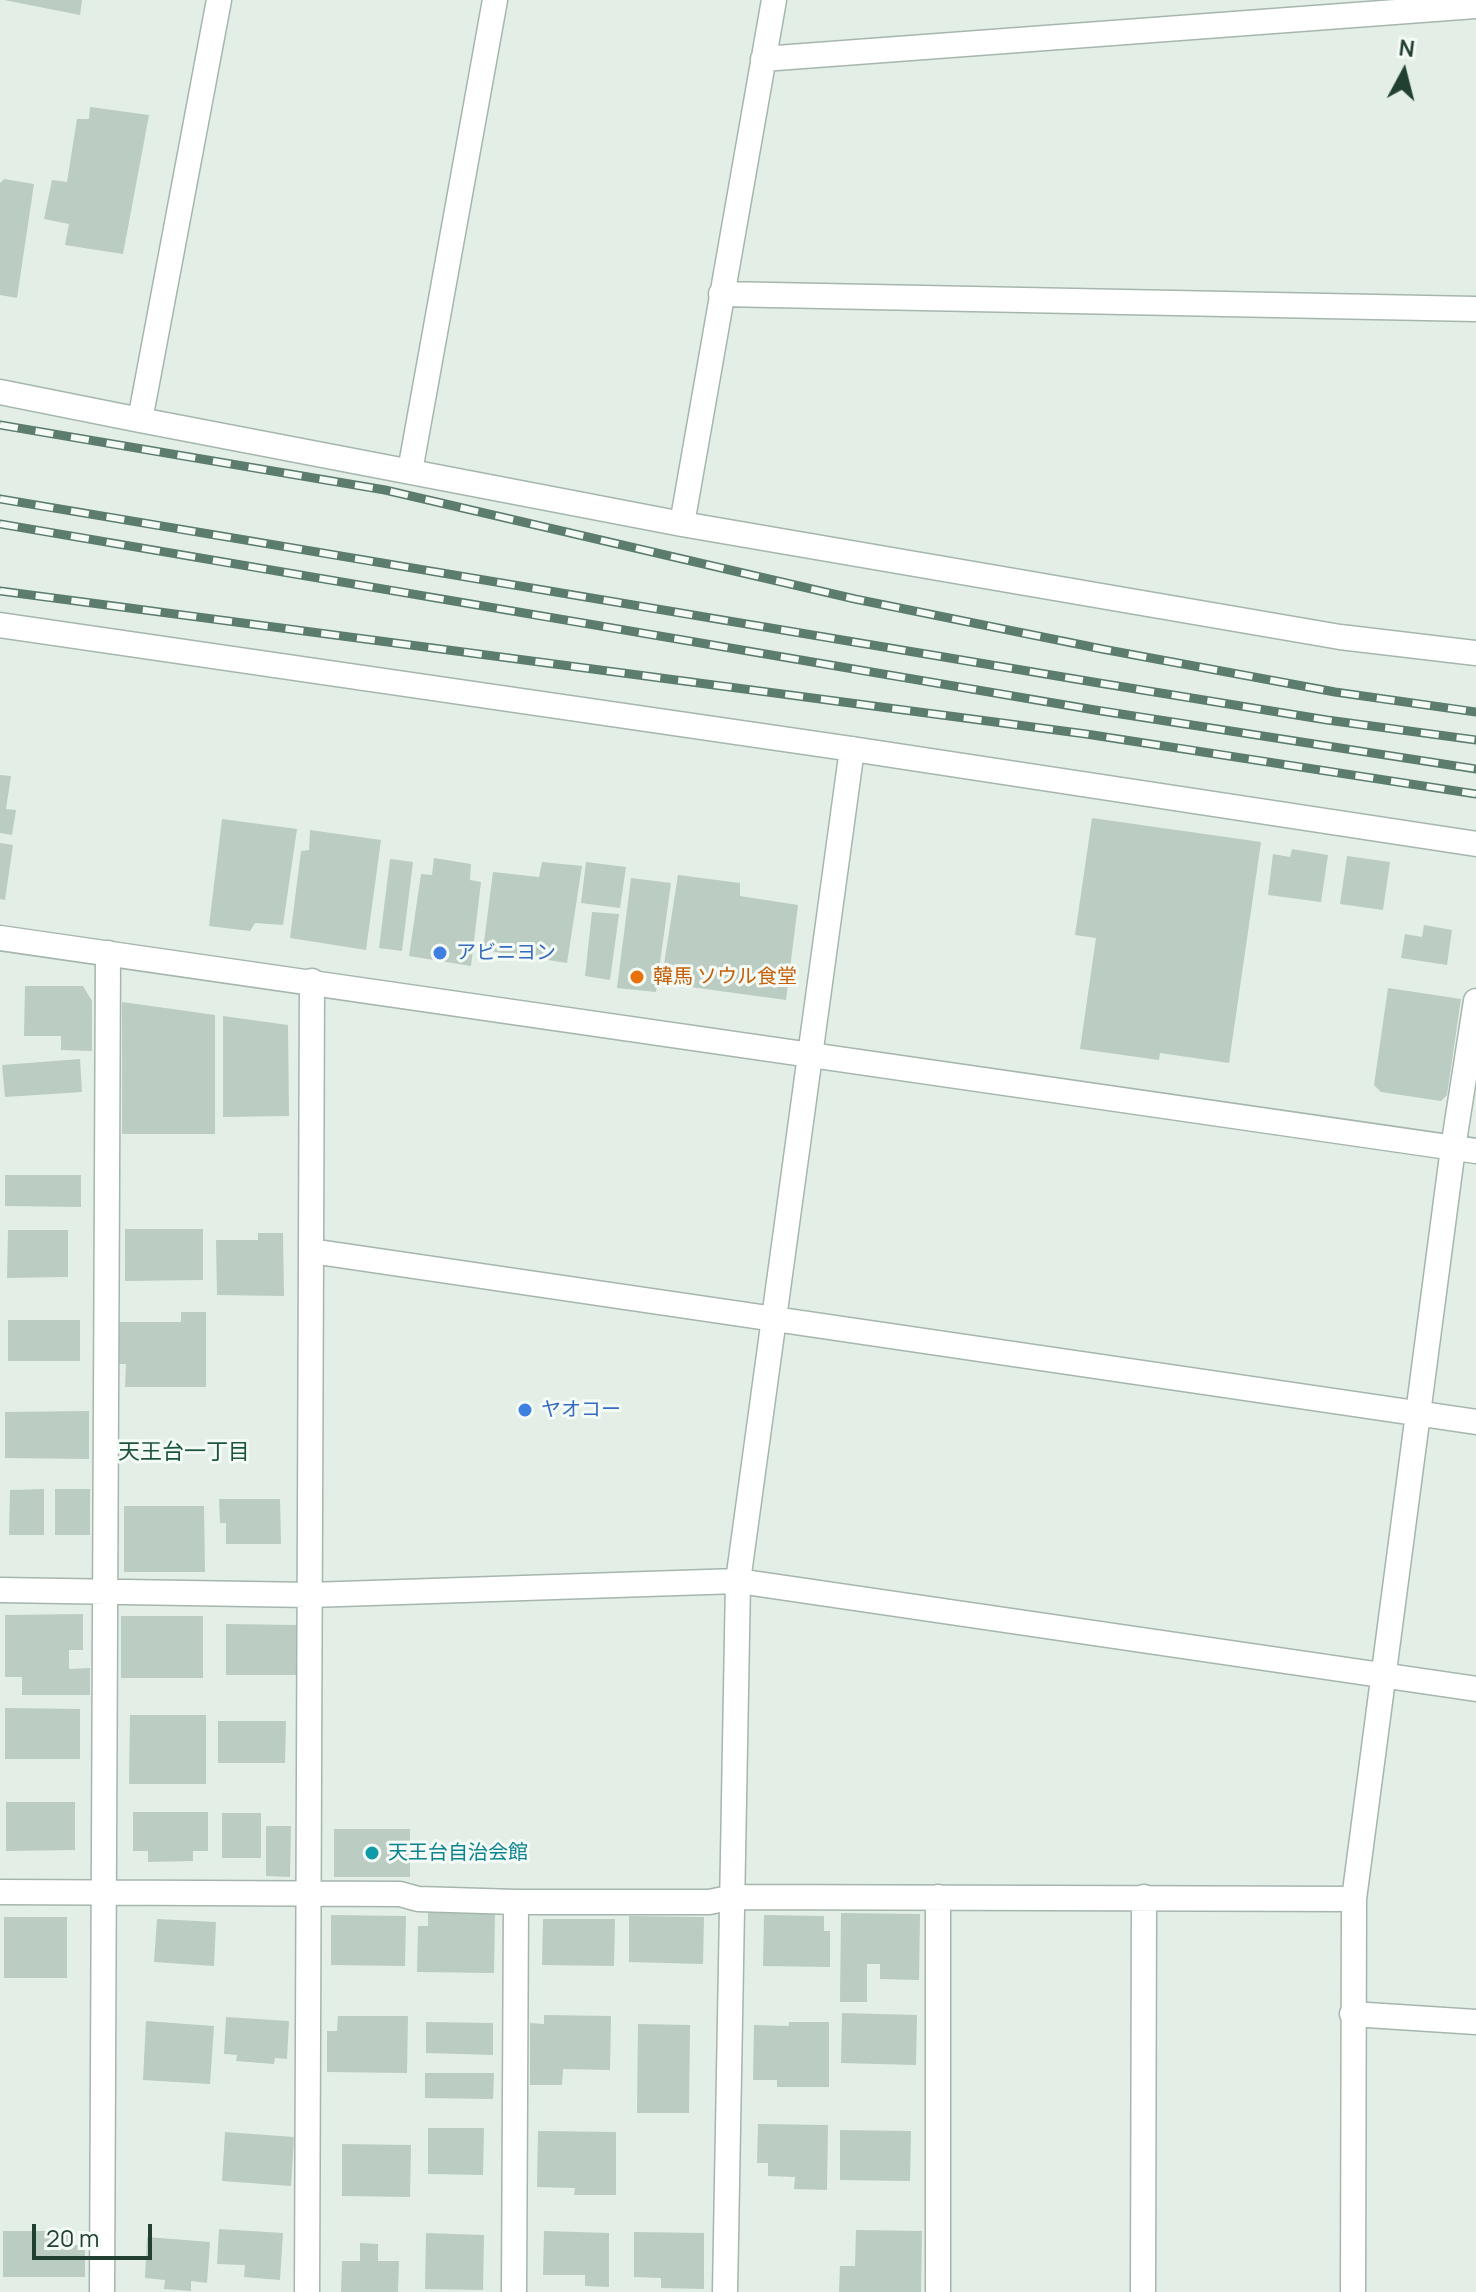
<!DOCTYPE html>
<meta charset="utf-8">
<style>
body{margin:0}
#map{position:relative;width:1476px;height:2292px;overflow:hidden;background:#e3eee7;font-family:Manrope,sans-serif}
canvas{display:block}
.north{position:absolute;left:1364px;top:32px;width:80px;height:80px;-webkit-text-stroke:6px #f4faf6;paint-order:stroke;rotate:7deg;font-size:22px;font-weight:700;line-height:32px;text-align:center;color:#224032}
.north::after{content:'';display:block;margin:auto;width:28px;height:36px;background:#224032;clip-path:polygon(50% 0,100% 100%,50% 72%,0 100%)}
.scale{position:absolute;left:32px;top:2224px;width:120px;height:36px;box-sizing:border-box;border:4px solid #224032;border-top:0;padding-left:10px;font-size:24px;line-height:28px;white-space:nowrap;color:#224032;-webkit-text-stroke:6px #f4faf6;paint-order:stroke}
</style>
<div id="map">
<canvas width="1476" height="2292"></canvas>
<div class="north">N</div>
<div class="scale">20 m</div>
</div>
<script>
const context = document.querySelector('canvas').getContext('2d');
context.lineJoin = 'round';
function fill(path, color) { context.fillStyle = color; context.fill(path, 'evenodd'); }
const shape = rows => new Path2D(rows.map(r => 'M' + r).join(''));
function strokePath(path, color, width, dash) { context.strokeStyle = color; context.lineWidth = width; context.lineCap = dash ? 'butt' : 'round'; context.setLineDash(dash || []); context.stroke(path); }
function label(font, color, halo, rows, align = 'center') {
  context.font = font + ' Manrope,"Noto Sans JP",sans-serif'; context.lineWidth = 6; context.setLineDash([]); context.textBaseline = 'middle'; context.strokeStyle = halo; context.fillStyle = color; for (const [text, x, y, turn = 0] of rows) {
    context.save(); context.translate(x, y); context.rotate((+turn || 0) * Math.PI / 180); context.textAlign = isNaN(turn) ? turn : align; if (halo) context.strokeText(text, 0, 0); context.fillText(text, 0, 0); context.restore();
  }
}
fill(shape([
 [4,0,82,0,80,15],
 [90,107,149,115,123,254,65,245,69,224,44,219,52,180,67,182,77,119,89,119],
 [4,179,34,184,17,298,0,295,0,183],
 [0,775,11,776,6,809,16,810,12,835,0,833],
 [1092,818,1261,842,1229,1063,1160,1053,1159,1060,1080,1049,1096,938,1075,935],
 [222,819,297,829,283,925,255,923,250,931,209,926],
 [310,830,381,840,366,950,290,938,301,851,309,850],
 [0,843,13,845,5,900,0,899],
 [1292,849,1328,855,1321,902,1268,895,1273,854,1290,857],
 [1347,856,1390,862,1383,910,1340,904],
 [434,858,471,864,470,880,481,882,471,966,409,956,421,874,432,875],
 [390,859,413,862,402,951,379,948],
 [542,862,582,866,567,963,483,950,493,872,539,877],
 [586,862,626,867,620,908,581,903],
 [678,875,740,883,740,896,798,905,786,1000,661,983],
 [631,878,671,883,656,992,617,988],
 [592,912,619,914,610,980,585,976],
 [1424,925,1452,930,1447,965,1401,958,1405,934,1422,937],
 [25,986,83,986,92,1001,92,1051,61,1050,61,1036,24,1036],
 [1388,988,1461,999,1447,1095,1441,1101,1381,1092,1374,1085],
 [122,1002,215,1015,215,1134,122,1134],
 [223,1016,288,1025,289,1116,223,1117],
 [80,1059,82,1092,5,1097,2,1065],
 [5,1175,81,1175,81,1207,5,1206],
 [125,1229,203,1229,203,1280,125,1281],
 [8,1230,68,1230,68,1277,7,1278],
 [258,1233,283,1233,284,1296,217,1295,216,1240,258,1240],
 [181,1312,206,1312,206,1387,125,1387,126,1364,117,1364,117,1322,181,1322],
 [8,1320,80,1320,80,1361,8,1361],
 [89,1411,89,1459,5,1458,5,1412],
 [44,1489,44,1535,9,1535,10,1490],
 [55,1489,90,1489,90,1535,55,1535],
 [219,1499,280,1499,281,1544,226,1544,226,1523,220,1523],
 [124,1506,204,1506,205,1572,124,1572],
 [83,1614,83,1650,69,1650,69,1669,90,1668,90,1695,22,1695,22,1677,5,1677,5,1615],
 [121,1616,203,1616,203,1678,121,1678],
 [226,1624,298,1625,298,1675,226,1675],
 [5,1708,80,1709,80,1759,5,1759],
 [130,1715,206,1715,206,1784,129,1784],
 [218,1721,286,1721,285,1763,218,1763],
 [6,1802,75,1802,75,1850,6,1851],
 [133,1812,208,1812,208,1851,193,1851,193,1861,148,1862,148,1851,133,1851],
 [222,1813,261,1813,261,1858,222,1858],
 [266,1826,291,1826,290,1877,266,1876],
 [334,1829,410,1829,410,1877,334,1877],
 [428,1912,495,1912,494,1973,417,1972,418,1926,428,1926],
 [841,1913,920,1914,919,1980,880,1979,880,1964,867,1964,867,2002,840,2002],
 [331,1915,406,1916,405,1966,331,1965],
 [764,1915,824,1916,824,1931,830,1931,830,1967,763,1966],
 [629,1916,704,1917,703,1964,629,1962],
 [4,1917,67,1917,67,1978,4,1978],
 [157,1919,216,1922,214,1966,154,1962],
 [543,1919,615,1919,614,1966,542,1965],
 [842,2013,917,2015,916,2065,841,2063],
 [544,2015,611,2016,610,2070,563,2069,562,2085,530,2085,530,2023,544,2024],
 [338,2016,408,2016,407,2073,327,2072,327,2031,337,2031],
 [226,2017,289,2021,287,2059,275,2058,274,2064,236,2061,237,2055,224,2054],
 [146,2021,214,2026,210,2084,143,2080],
 [426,2022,493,2023,493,2055,426,2053],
 [789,2022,829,2022,829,2087,777,2087,777,2080,753,2080,754,2025,789,2026],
 [638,2024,690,2025,689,2113,637,2113],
 [425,2073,494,2073,493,2099,425,2098],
 [758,2124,828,2125,827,2190,794,2189,795,2177,768,2176,768,2163,757,2163],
 [428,2128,484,2128,483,2175,428,2174],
 [840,2130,911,2131,910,2181,840,2180],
 [538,2131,616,2132,616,2195,574,2195,575,2188,537,2187],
 [225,2132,294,2137,291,2186,222,2181],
 [342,2144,411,2145,410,2197,342,2196],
 [219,2229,283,2233,280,2280,244,2277,245,2265,217,2264],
 [856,2230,922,2231,921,2292,839,2292,840,2266,855,2266],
 [3,2231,72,2231,72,2245,85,2245,85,2277,3,2277],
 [544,2231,609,2233,609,2287,585,2286,585,2275,543,2275],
 [634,2232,704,2233,704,2289,661,2288,661,2278,634,2277],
 [426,2233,484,2235,483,2290,425,2289],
 [147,2237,210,2242,207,2283,191,2281,191,2291,164,2289,165,2280,145,2278],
 [360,2243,378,2244,378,2261,399,2261,398,2292,341,2292,342,2261,360,2261]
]), '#bbccc2');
const minor = shape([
 [763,59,1476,6],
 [721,294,1476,309],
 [0,392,140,420,219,0],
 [140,420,682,524,1340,637,1476,653],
 [410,471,495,0],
 [682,524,774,0],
 [0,625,852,749,1476,844],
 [312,981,311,1251,1476,1422],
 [0,1590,310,1595,738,1581,1476,1689],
 [0,1892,400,1894,418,1899,516,1902,709,1902,734,1897,1354,1899],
 [1352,2014,1476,2022],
 [102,2292,108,953],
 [307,2292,311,1251],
 [514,2292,516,1902],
 [725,2292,738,1581,852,749],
 [938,2292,938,1897],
 [1143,2292,1144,1897],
 [1353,2292,1354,1899,1453,1148,1476,1001]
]);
const tertiary = shape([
 [0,938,1476,1151]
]);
strokePath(minor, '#a5b6ad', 27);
strokePath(tertiary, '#a5b6ad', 27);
strokePath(minor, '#fff', 24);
strokePath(tertiary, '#fff', 24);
const rail = shape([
 [0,425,385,490,855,599,1102,649,1335,692,1476,712],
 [0,499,1099,683,1327,720,1476,740],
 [0,524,1095,710,1476,769],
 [0,591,1086,734,1476,794]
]);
strokePath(rail, '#5c7c6d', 9);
strokePath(rail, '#f4faf6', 6, [18]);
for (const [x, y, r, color] of [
 [440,953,8,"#3f7fe0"],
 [637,977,8,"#e8710a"],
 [525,1410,8,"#3f7fe0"],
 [372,1853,8,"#0f9aa8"]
]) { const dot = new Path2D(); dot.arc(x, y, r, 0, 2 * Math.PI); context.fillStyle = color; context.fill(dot); strokePath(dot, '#f4faf6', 3); }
label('20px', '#366cbe', '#f4faf6', [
 ["アビニヨン",456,953],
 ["ヤオコー",541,1410]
], 'left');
label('20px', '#c56008', '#f4faf6', [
 ["韓馬 ソウル食堂",653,977]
], 'left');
label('20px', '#0d838f', '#f4faf6', [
 ["天王台自治会館",388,1853]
], 'left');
label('22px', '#1c543c', '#f4faf6', [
 ["天王台一丁目",184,1453]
]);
</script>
